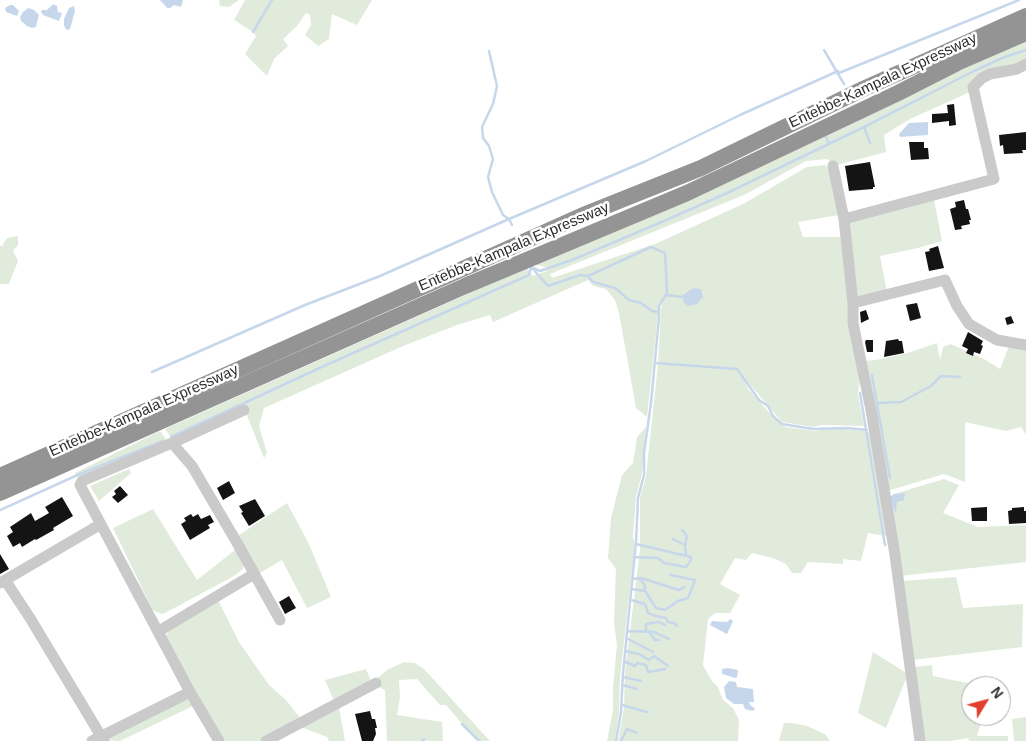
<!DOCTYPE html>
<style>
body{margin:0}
#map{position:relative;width:1026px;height:741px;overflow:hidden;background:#fff;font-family:Helvetica,sans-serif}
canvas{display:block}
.north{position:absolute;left:961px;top:676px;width:50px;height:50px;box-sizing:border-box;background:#fff;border:1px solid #ababab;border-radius:50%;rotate:53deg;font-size:14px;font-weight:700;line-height:20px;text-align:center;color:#2d2d2d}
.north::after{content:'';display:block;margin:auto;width:18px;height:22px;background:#e43e30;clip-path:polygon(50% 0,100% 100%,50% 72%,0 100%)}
</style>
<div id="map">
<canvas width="1026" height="741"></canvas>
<div class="north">N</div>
</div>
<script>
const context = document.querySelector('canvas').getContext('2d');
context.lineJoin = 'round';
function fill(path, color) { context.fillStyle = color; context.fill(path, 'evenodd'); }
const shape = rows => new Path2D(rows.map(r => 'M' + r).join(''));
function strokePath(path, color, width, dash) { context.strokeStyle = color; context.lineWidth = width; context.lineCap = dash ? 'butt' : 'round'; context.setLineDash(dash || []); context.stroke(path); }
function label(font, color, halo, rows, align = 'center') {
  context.font = font + ' Helvetica,sans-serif'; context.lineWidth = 5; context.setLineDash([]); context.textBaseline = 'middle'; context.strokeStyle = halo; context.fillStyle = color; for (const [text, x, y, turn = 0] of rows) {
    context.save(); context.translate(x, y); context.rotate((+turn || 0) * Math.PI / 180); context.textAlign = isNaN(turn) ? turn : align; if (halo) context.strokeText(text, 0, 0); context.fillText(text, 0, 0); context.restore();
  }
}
fill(shape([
 [219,0,239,0,229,7,220,6],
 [245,0,372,0,357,25,332,14,329,39,318,46,305,35,311,25,310,15,306,13,297,26,283,39,288,46,274,59,267,76,245,54,256,36,253,32,234,20],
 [1026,42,1026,62,987,71,970,92,910,119,884,135,886,152,833,166,828,159,806,161,744,195,550,274,552,278,655,244,743,204,807,167,825,165,830,170,839,215,798,222,803,237,842,237,860,377,858,394,864,426,821,425,813,427,782,422,740,373,749,390,778,422,786,427,814,431,836,428,871,432,890,537,868,533,861,561,843,559,843,564,808,562,801,573,792,573,786,564,773,558,752,553,746,560,735,558,720,584,740,595,730,613,715,613,708,619,703,665,712,681,718,687,723,700,733,708,739,720,738,741,618,741,624,708,625,671,640,550,640,498,646,476,658,364,661,309,663,301,659,306,647,417,636,408,619,313,615,300,606,289,593,286,588,280,493,322,490,315,457,325,403,346,264,408,259,426,267,453,264,458,246,413,173,440,165,429,528,267,528,270,533,276,547,271,545,267,533,264,941,78],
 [693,288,701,290,683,302,683,295],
 [934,200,942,241,918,248,880,256,887,292,858,299,849,219],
 [18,236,18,245,13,251,18,261,9,284,0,284,0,246,2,246,7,238],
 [937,343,940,360,943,347,951,344,984,359,1000,369,1009,346,1026,347,1026,435,1021,427,1006,431,965,422,965,482,944,474,887,491,863,361,876,360,908,353],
 [646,427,642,474,636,497,633,537,635,544,620,677,619,712,615,741,607,741,613,710,613,688,617,645,614,623,616,569,608,558,611,518,622,475,633,463,637,437],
 [160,431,168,442,80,481,75,473],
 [129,469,131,473,99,501,90,486],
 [944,479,959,485,943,513,978,527,1026,525,1026,562,900,576,891,496,896,512,896,502,905,493,894,494],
 [287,503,309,544,331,597,307,608,282,560,258,574,239,535],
 [153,509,197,580,235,550,243,564,243,569,234,576,163,614,156,612,152,609,113,528],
 [956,577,963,608,1023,604,1022,647,912,660,902,581],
 [218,600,239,642,269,685,286,700,301,719,259,741,223,741,210,720,166,636,170,628],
 [873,652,908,674,886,728,858,713],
 [404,662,415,663,424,669,490,741,477,741,446,705,440,705,417,679,399,680,400,698,397,715,442,722,443,741,387,741,385,690,372,683,335,703,325,680,366,669,372,683,387,670],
 [932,665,933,676,982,686,971,686,971,716,983,716,977,736,1008,736,1008,741,969,741,968,738,951,741,923,741,914,667],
 [187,699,193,706,120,741,105,740],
 [339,707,345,741,329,741,327,737,301,727],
 [1026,717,1026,741,1014,741,1012,719],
 [784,723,792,723,807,726,825,734,830,741,779,741]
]), '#e1ebdb');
fill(shape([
 [160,0,183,0,181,7,174,5,170,8,167,8],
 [53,4,57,6,58,12,62,13,59,21,43,15,41,12,42,10,47,10],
 [10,5,13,5,19,11,17,16,6,12,5,8],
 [74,6,75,11,70,29,67,30,64,26,64,19,69,8],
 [28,8,34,10,39,15,36,27,32,28,27,26,21,21,20,17,23,12],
 [928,122,928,135,900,137,899,134,909,123],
 [693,288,701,289,703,297,697,304,688,306,683,302,683,295],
 [905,493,904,500,897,502,896,513,891,503,891,496,894,494],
 [730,619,733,621,727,634,710,625,712,621,727,622],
 [728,668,738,670,737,677,735,678,722,674,722,669],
 [729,681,736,682,737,687,753,689,754,702,749,702,751,706,755,708,753,711,745,709,743,704,734,704,726,698,724,687]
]), '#c7d7eb');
strokePath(shape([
 [253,32,272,0],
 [824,50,844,84],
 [489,51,497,86,493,104,482,127,483,138,489,146,493,159,488,177,492,192,503,215,509,219,512,225],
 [839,73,1019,0],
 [864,127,870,143],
 [825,134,829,144],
 [531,267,540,271,572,260,664,221,725,194,864,127,974,71,1002,58,1026,50],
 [532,268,548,286,580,275,588,276,593,282,615,288,629,300,641,303,652,311,659,312],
 [588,276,651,247,665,253,667,293,659,306,659,318,651,403,644,453,644,475,638,498,636,542,623,673,621,712,616,741],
 [666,295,683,297],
 [655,363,737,369,759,400,768,406,773,416,782,424,813,429,847,428,867,430],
 [152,372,305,305,380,276,509,219,646,161,740,115,838,71],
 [872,375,890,478],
 [860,393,885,545],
 [878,403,901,402,931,386,941,376,960,377],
 [171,437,324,366,529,275,531,267],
 [0,510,82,473,163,441],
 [682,530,687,536,685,545,686,556],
 [673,539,685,545],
 [634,557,658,558,664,563,686,567,691,560,691,557,636,544],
 [633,579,641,578,679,590,684,587],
 [640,579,645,585,645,591],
 [632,589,645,591,656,608,665,610,678,601,688,598,695,580,670,575],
 [631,600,645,604,648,613,656,616,666,618,668,622,674,623,677,626],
 [627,631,654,632,669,639],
 [646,631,646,624,659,622,665,625],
 [649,632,655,640,659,640],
 [626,638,653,652],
 [625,651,639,654,649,660,654,656,668,666],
 [624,661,635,666,637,663,646,665,648,672,665,669],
 [623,677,641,681],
 [622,685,637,689],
 [622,705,647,712],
 [462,724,479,741],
 [422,741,424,739],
 [621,741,627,729,637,733]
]), '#c7d7eb', 2.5);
fill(shape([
 [954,104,956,125,949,126,949,121,932,123,932,114,948,113,947,105],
 [1026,132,1026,150,1022,150,1023,153,1004,154,1003,145,1000,146,999,135],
 [909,142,924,142,924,148,928,148,929,159,911,160],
 [870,162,875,187,873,187,873,189,849,191,845,166],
 [964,200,966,209,968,209,971,220,969,220,970,224,961,226,962,229,955,230,950,209,956,207,955,202],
 [938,246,944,268,929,271,925,252,930,251,929,249],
 [917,303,921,318,910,321,906,305],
 [866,310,869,319,861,323,860,312],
 [1011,316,1014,323,1007,325,1005,318],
 [968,332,983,341,981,345,983,346,980,354,974,352,973,356,966,353,968,349,962,346],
 [898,339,899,341,902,341,904,353,884,357,886,341],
 [866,340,873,340,873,352,867,352,865,342],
 [229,481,235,493,223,500,217,488],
 [120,486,128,495,118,503,112,497,116,494,114,491],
 [62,497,73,516,53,528,54,530,36,540,35,539,22,547,20,543,13,547,7,536,13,532,10,527,31,513,35,521,49,513,45,507],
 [255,499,265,516,249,526,241,513,243,512,239,506],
 [987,507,987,521,972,521,971,508],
 [1024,507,1024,511,1026,511,1026,523,1009,524,1008,511,1012,510,1012,508],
 [191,514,193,517,198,514,201,519,210,515,214,522,208,525,210,528,190,540,181,524,186,521,184,518],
 [0,554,9,569,0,574],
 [289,596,296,608,285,614,279,602],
 [370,711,372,719,375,719,377,728,375,728,376,734,373,741,362,741,355,714]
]), '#141414');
strokePath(shape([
 [833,166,844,219,853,303,853,323,871,410,895,555,920,741],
 [844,219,994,179,973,87,982,78,990,74,1017,69,1026,64],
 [853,303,945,280,957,306,969,324,997,340,1026,345],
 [172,443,192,466,236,541,280,620],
 [5,580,30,618,104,741],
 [0,583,101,524],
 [159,631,254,574],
 [92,741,190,692],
 [219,741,190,692,80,485,82,481,172,443,244,410],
 [266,741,376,683]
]), '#cacaca', 11);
strokePath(shape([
 [0,476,581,216,701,168,863,89,1026,16],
 [0,493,465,286,687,193,898,93,957,63,1026,33]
]), '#949494', 16);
label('15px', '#2d2d2d', '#fff', [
 ["Entebbe-Kampala Expressway",883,81,-25],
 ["Entebbe-Kampala Expressway",514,247,-23],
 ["Entebbe-Kampala Expressway",144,411,-24]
]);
</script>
